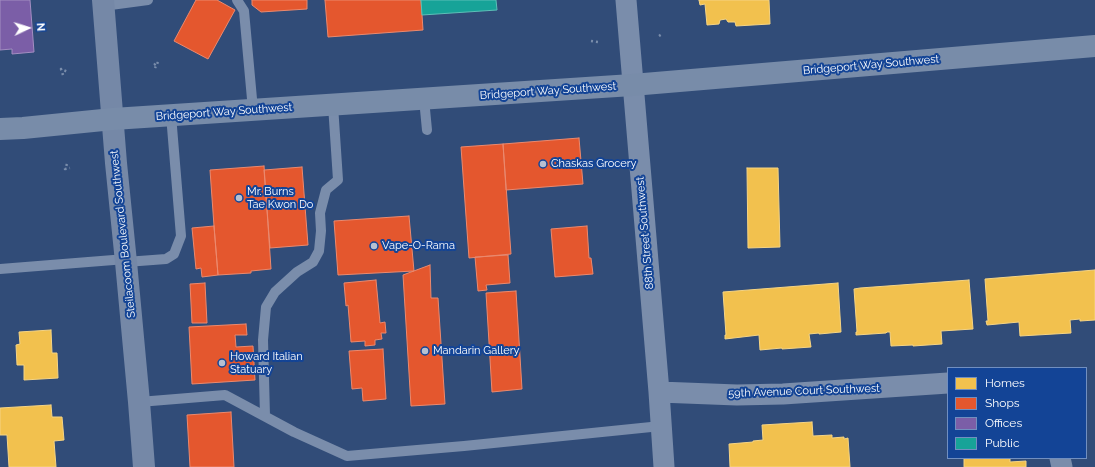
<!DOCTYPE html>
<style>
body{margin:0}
#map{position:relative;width:1095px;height:467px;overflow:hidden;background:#314c78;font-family:Raleway,sans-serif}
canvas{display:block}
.legend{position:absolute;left:947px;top:367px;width:140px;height:92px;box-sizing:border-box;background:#134496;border:1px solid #718fc0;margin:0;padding:5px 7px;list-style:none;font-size:12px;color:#fff}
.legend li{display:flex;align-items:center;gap:8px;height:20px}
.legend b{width:20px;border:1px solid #718fc0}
.north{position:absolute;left:8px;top:8px;width:40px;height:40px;-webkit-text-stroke:3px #134496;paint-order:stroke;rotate:86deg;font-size:11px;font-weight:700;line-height:16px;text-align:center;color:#fff}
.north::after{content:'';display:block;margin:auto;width:14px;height:18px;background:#fff;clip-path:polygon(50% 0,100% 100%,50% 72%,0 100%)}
</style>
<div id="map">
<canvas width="1095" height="467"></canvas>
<ul class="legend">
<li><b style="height:11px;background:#f2c14e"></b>Homes</li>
<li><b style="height:11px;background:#e4572e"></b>Shops</li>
<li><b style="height:11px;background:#7b5ea7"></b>Offices</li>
<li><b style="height:11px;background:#17a398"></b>Public</li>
</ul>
<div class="north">N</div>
</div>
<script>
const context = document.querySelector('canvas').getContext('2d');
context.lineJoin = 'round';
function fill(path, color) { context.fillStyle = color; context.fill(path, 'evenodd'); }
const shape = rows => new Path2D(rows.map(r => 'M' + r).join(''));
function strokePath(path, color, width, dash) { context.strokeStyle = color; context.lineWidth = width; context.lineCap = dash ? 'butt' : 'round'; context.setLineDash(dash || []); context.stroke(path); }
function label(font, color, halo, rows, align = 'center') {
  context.font = font + ' Raleway,sans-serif'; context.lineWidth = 4; context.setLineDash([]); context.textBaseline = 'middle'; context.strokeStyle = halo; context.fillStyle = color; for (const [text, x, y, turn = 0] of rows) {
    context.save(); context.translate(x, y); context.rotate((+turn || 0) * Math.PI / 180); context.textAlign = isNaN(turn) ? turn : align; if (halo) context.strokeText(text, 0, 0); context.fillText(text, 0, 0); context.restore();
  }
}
const homes = shape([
 [699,0,769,0,770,24,736,26,735,22,728,22,726,19,720,20,719,24,707,25,705,4,700,5,699,0],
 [747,168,778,168,780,247,748,248,747,168],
 [1095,270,1095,320,1080,321,1080,319,1070,320,1071,333,1020,336,1019,322,987,325,986,321,988,321,985,279,1095,270],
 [969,280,973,329,941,331,942,344,913,346,913,345,891,346,890,332,887,332,886,333,856,335,856,332,857,332,854,289,860,288,969,280],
 [838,283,841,332,819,334,819,333,809,334,811,347,782,349,782,348,760,350,759,335,725,339,725,335,726,335,723,292,838,283],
 [51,330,52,353,57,353,58,378,24,380,24,365,17,365,16,345,20,344,19,332,51,330],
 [51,405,52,417,62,417,64,440,54,441,56,467,9,467,7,435,0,435,0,408,51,405],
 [812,422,813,436,832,435,832,438,844,437,844,439,848,438,850,467,730,467,729,444,753,442,753,441,763,440,762,425,812,422],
 [964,458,1010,458,1010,462,1026,461,1026,467,964,467,964,458]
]);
fill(homes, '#f2c14e');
strokePath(homes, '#f6d483', 1);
const shops = shape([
 [196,0,217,0,235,10,208,59,174,41,196,0],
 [252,0,307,0,307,9,261,12,252,5,252,0],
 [325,0,421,0,423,30,328,37,325,0],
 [579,138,583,184,506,190,503,144,579,138],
 [503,144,511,254,469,258,461,147,503,144],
 [264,166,271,269,251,271,251,273,218,275,214,226,210,170,264,166],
 [302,167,308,245,270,248,264,170,302,167],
 [409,216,414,271,338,275,334,221,409,216],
 [214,226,218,275,202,277,201,268,196,269,192,228,214,226],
 [587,226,589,258,591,258,593,274,555,277,551,229,587,226],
 [508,255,510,283,486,285,487,290,478,291,475,257,508,255],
 [430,265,431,298,438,298,445,404,411,406,403,275,430,265],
 [376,280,380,323,385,322,386,333,381,333,382,339,375,340,375,345,365,346,365,341,351,342,348,305,346,306,344,283,376,280],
 [205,283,207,323,192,323,190,284,205,283],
 [516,291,522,389,492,392,486,293,516,291],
 [246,324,247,335,235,335,236,347,253,346,255,380,192,384,189,327,246,324],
 [383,349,386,399,363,401,362,388,352,389,349,351,383,349],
 [231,412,234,467,190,467,187,415,231,412]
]);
fill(shops, '#e4572e');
strokePath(shops, '#ec896d', 1);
const offices = shape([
 [0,0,30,0,34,52,12,54,12,49,0,50,0,0]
]);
fill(offices, '#7b5ea7');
strokePath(offices, '#a38ec1', 1);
const public = shape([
 [421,0,496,0,497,10,422,15,421,0]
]);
fill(public, '#17a398');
strokePath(public, '#5dbfb7', 1);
strokePath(shape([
 [659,36,662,34],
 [591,41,598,42],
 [154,65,158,62,155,68],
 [63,75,61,69,68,72],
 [67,164,65,169,70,168]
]), '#7a8dab', 2.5, [2, 3]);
strokePath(shape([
 [237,0,244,11,253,110],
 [103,6,148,0],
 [424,99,427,130],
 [126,262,166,259,174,254,181,236,171,115],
 [0,269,126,259],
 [139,402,225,395,294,432,347,456,464,446,661,426],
 [265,416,263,340,266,307,275,292,297,272,313,262,319,251,321,231,320,213,326,190,338,180,333,105]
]), '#7a8dab', 10);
strokePath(shape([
 [626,0,659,392,664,467],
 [659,392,737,395,783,394,948,383],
 [1060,458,1062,467]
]), '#7a8dab', 21);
strokePath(shape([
 [103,0,116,163,126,262,139,402,144,467]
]), '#7588a7', 22);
strokePath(shape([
 [0,129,23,128,113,119,632,85,1095,46]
]), '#788ca9', 22);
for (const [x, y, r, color] of [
 [543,164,4,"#b7c0d0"],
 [239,198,4,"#b7c0d0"],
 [374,246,4,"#b7c0d0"],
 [425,351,4,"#b7c0d0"],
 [222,363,4,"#b7c0d0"]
]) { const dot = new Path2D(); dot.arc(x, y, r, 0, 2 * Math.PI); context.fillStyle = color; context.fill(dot); strokePath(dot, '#134496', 1.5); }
label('11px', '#fff', '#134496', [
 ["Bridgeport Way Southwest",871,65,-5],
 ["Bridgeport Way Southwest",548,91,-4],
 ["Bridgeport Way Southwest",224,112,-4],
 ["88th Street Southwest",645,233,-95],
 ["Steilacoom Boulevard Southwest",123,234,-96],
 ["59th Avenue Court Southwest",804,391,-2]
]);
label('11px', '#fff', '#134496', [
 ["Chaskas Grocery",551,164],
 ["Mr. Burns",247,192],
 ["Tae Kwon Do",247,205],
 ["Vape-O-Rama",382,246],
 ["Mandarin Gallery",433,351],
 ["Howard Italian",230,357],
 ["Statuary",230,370]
], 'left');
</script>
